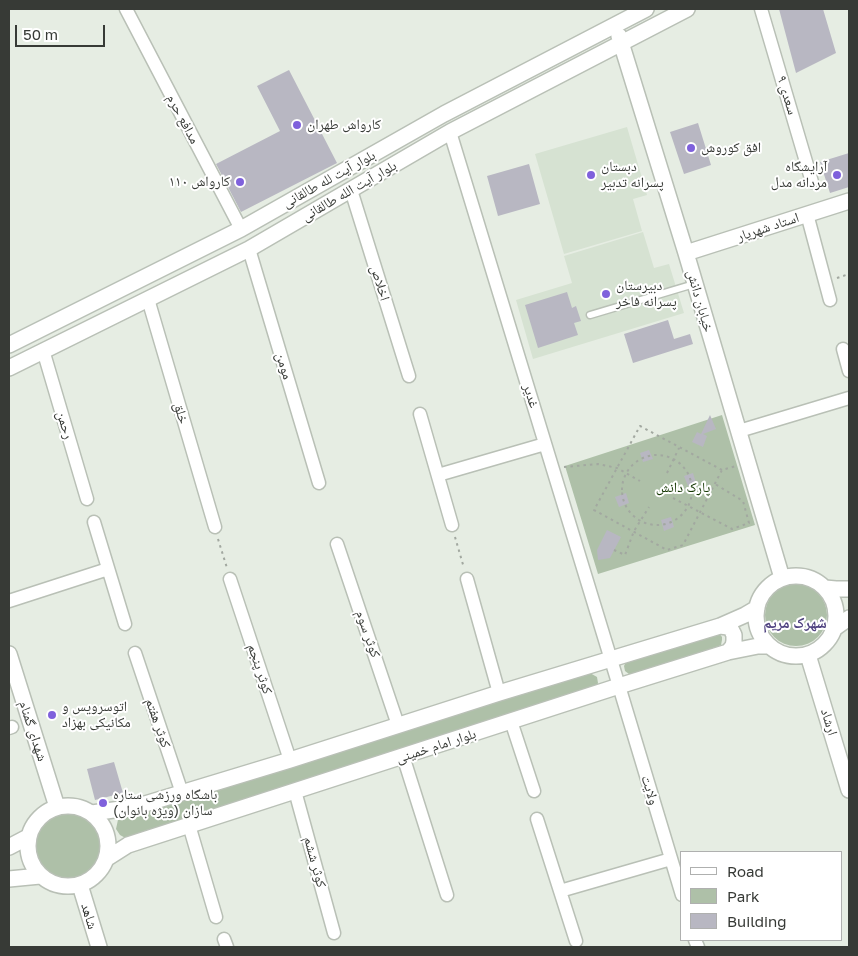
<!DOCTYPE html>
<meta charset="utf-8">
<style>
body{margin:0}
#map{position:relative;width:858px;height:956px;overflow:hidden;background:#e6ede3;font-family:"Golos Text",sans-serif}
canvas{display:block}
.frame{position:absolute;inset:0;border:10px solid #373a36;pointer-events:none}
.legend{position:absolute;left:680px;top:851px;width:162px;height:90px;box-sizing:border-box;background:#fff;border:1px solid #afb0af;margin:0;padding:6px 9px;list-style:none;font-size:15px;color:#373a36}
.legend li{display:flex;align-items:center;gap:10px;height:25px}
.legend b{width:25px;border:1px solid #afb0af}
.scale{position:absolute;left:15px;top:25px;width:90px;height:22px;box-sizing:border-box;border:2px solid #373a36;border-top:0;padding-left:6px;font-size:15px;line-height:18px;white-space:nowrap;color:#373a36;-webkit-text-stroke:4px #fff;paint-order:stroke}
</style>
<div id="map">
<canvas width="858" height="956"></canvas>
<div class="frame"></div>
<ul class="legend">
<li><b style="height:6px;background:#fff"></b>Road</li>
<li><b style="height:14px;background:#aec0a8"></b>Park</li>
<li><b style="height:14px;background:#b8b7c2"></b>Building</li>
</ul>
<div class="scale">50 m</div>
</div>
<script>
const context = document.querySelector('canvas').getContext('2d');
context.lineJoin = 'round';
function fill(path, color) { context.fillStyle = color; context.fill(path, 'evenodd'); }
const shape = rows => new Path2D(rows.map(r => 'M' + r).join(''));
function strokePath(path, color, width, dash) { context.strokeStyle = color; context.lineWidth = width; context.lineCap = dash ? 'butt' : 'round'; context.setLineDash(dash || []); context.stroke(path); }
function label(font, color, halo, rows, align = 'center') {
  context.font = font + ' "Golos Text","Noto Naskh Arabic",sans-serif'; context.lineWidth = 4; context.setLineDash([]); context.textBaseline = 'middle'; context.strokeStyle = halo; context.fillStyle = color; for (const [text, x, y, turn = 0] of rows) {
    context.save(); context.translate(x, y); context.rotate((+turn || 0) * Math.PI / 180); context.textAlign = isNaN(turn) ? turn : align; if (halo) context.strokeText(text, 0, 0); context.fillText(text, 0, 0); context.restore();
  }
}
fill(shape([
 [627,127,647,195,633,199,642,231,564,254,535,154],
 [643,232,654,268,669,264,684,313,533,359,516,300,572,283,564,256]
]), '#d6e2d2');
fill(shape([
 [722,415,755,525,598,574,565,466],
 '765 615a31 31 0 1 1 62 0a31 31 0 1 1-62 0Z',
 [719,633,722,637,722,640,721,645,719,646,634,675,629,674,625,671,624,666,626,662],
 [590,673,597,677,598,683,597,686,129,840,120,835,116,829,119,815],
 '36 846a32 32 0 1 1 64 0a32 32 0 1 1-64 0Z'
]), '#aec0a8');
fill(shape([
 [779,9,823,9,836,53,796,73],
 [289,70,337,163,241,212,216,164,280,131,257,86],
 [698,123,711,165,684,174,670,132],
 [849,153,849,187,830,193,820,162],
 [529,164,540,204,498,216,487,176],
 [567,292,572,308,576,306,581,321,574,323,578,335,538,348,525,305],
 [668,320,674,339,690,334,693,344,633,363,624,334],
 [710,415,716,429,703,434,707,436,703,447,692,442,697,432,701,434],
 [649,450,653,459,643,462,640,453],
 [693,473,696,483,688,486,684,476],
 [626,493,629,503,619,507,615,497],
 [671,517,674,527,664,531,661,520],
 [607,530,621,537,610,558,598,560,597,550],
 [114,762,123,793,95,800,87,769]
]), '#b8b7c2');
const service = shape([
 [590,315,694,284]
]);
const minor = shape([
 [126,9,241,229],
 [761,9,812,182],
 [450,132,619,686,682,895],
 [351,190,409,376],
 [807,214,830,300],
 [249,249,319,483],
 [148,299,215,527],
 [843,349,849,371],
 [43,350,87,499],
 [420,414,452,525],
 [739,431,849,398],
 [438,475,545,444],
 [94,522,125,624],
 [337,544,398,725],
 [230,579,290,760],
 [467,579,499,693],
 [9,601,108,569],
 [135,653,182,793],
 [511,721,534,791],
 [9,728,12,727],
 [403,756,447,895],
 [295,791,334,933],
 [537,819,576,941],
 [189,825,216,917],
 [560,891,671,859],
 [224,939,227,947],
 [695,940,698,947]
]);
const tertiary = shape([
 [619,36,686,253,782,578],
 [686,253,849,201],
 [9,345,241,229,444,114,646,9],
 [9,368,249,249,450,132,687,9],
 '756 616a40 40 0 1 1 80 0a40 40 0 1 1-80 0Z',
 [825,588,836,589,849,589],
 [720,626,728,627,731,629,734,635,734,641,733,646,728,652],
 [835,628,849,618],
 [9,654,57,807],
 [808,655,849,790],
 '28 846a40 40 0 1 1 80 0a40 40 0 1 1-80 0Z',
 [92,813,135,807,290,760,499,693,720,626,745,615,757,608],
 [9,847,28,837],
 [106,859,128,845,619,686,728,652,758,646,769,646],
 [9,879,40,876],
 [80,885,99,947]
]);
strokePath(service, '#b9c0b6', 9);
strokePath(minor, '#b9c0b6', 15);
strokePath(tertiary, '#b9c0b6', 18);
strokePath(shape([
 [837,278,849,274],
 '622 490a35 35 0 1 1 70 0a35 35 0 1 1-70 0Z',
 [564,467,598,464,617,468,640,481],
 [722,470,640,426,594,510,667,550,683,545,722,470,736,466],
 [667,473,679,448],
 [673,498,732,529,749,523,743,501,715,484],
 [455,537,464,568],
 [218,539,227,568],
 [614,550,625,555,634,531,649,507]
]), '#a2a8a0', 2, [2.5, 4]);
strokePath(service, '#fff', 6);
strokePath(minor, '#fff', 12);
strokePath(tertiary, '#fff', 15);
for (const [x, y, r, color] of [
 [297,125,5,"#7f61dc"],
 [691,148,5,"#7f61dc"],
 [591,175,5,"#7f61dc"],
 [837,175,5,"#7f61dc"],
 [240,182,5,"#7f61dc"],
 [606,294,5,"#7f61dc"],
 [52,715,5,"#7f61dc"],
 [103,803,5,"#7f61dc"]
]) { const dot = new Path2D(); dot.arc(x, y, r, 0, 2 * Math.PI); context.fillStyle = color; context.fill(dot); strokePath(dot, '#fff', 2); }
label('14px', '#373a36', '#fff', [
 ["سعدی ۹",787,95,73],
 ["مدافع حرم",183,119,62],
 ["بلوار آیت لله طالقانی",329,179,-29],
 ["بلوار آیت الله طالقانی",349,191,-30],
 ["استاد شهریار",768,227,-18],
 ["اخلاص",380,283,73],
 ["خیابان دانش",700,301,74],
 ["مومن",284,366,73],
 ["غدیر",531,396,73],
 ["خلق",181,413,74],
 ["رحمن",65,425,73],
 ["کوثر سوم",368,634,71],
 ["کوثر پنجم",260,669,72],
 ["ارشاد",829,722,73],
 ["کوثر هفتم",158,723,71],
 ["شهدای گمنام",33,731,72],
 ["بلوار امام خمینی",436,746,-18],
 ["ولایت",650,790,73],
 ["کوثر ششم",315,862,75],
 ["شاهد",89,916,73]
]);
label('14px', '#373a36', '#fff', [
 ["کارواش طهران",307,125],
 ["افق کوروش",701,148],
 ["دبستان",601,167],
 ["پسرانه تدبیر",601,183],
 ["آرایشگاه",827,167,"right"],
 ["مردانه مدل",827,183,"right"],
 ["کارواش ۱۱۰",230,182,"right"],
 ["دبیرستان",616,286],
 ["پسرانه فاخر",616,302],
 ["اتوسرویس و",62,707],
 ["مکانیکی بهزاد",62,723],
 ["باشگاه ورزشی ستاره",113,795],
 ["سازان (ویژه بانوان)",113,811]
], 'left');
label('14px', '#153803', '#fff', [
 ["پارک دانش",683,488]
]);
label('bold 15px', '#4f4280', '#fff', [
 ["شهرک مریم",795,623]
]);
</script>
